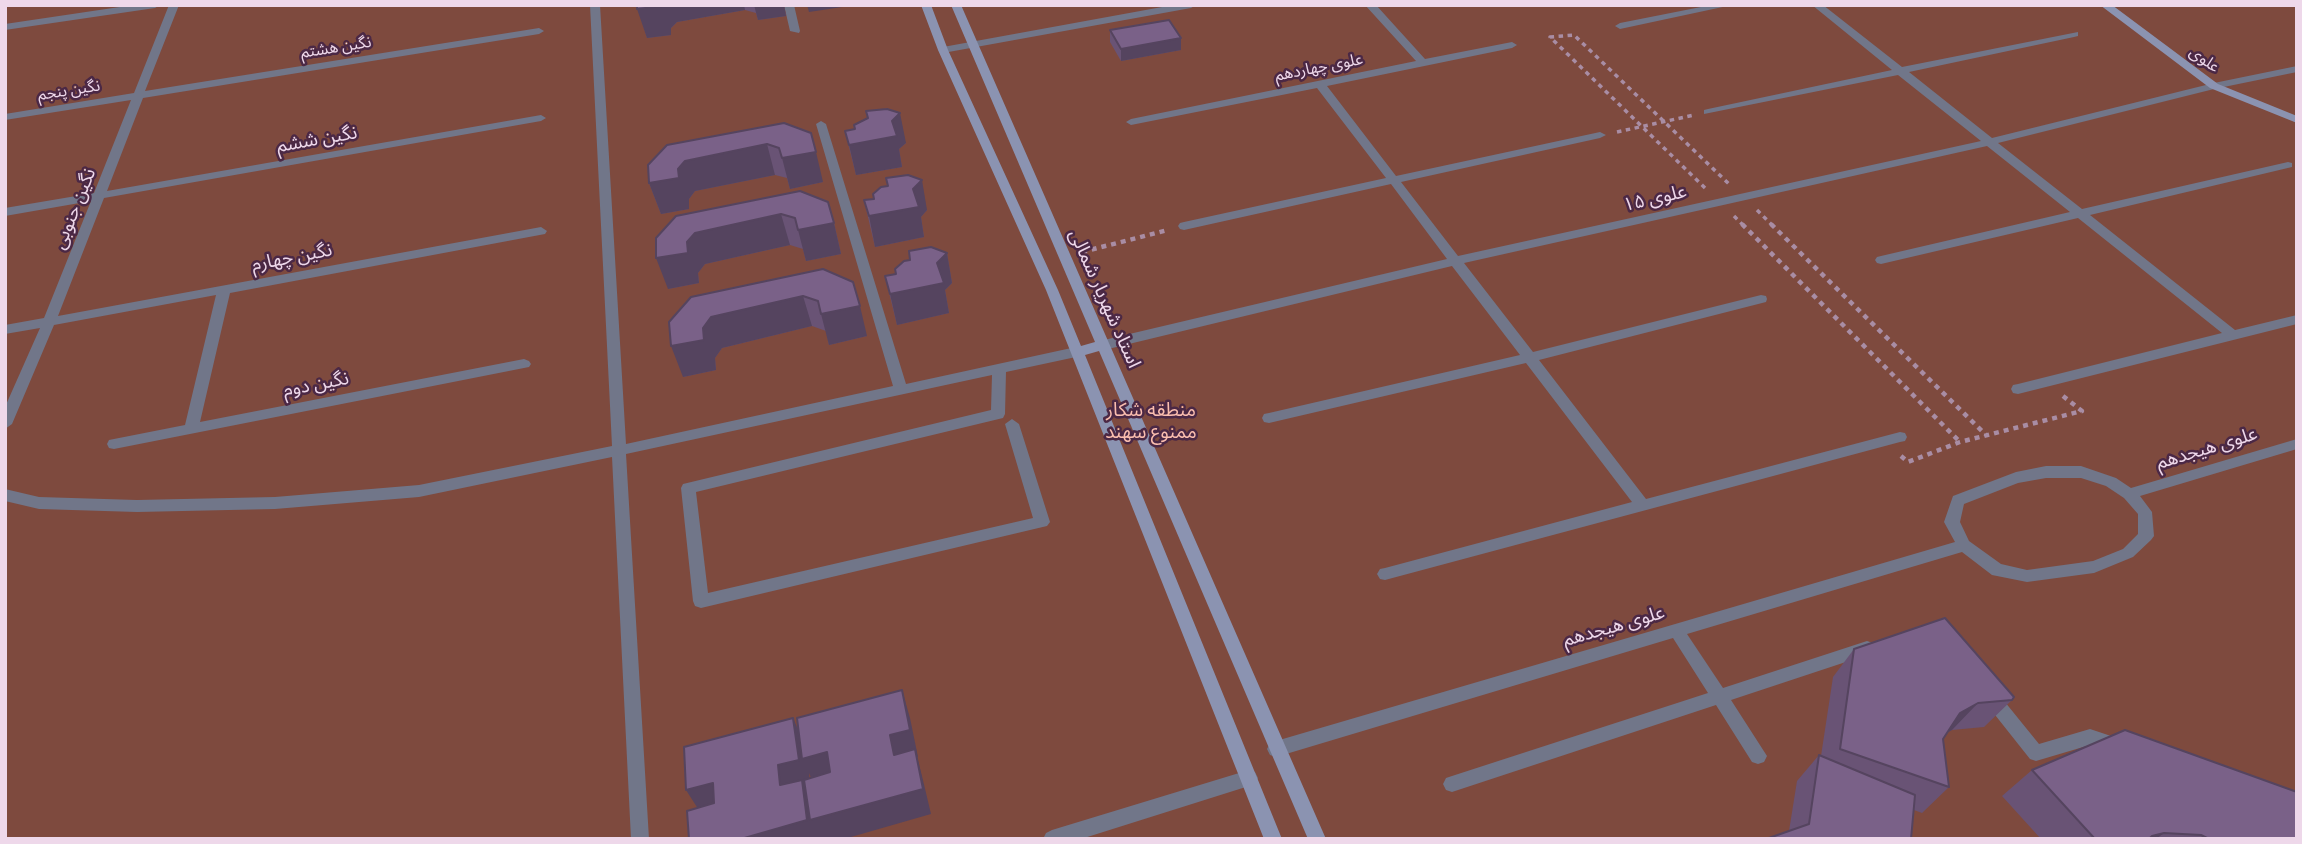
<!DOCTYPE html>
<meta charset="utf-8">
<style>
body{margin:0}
#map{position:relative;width:2302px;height:844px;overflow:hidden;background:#563350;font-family:Signika,sans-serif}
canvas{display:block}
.frame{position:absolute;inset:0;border:7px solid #eed8ea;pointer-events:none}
</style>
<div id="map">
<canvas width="2302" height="844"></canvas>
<div class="frame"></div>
</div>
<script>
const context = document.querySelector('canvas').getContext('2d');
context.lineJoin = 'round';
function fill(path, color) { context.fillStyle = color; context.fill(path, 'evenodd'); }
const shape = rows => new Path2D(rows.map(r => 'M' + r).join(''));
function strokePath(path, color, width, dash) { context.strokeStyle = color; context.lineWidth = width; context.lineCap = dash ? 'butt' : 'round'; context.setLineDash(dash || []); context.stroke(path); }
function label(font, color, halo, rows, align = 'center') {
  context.font = font + ' Signika,"Noto Sans Arabic",sans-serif'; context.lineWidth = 5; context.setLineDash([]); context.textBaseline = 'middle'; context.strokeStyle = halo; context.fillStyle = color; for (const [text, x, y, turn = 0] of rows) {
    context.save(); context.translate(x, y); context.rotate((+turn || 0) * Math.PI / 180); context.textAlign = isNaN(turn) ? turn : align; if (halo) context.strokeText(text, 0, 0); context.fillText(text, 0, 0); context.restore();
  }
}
fill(shape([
 [5,5,2297,5,2297,839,5,839]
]), '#7e4a3e');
strokePath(shape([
 [1617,132,1694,115],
 [1705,188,1550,37,1574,35,1730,185],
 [1757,210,1773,226],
 [1734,216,1744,226]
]), '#a98da4', 3.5, [4.5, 4.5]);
strokePath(shape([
 [1742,224,1960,442],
 [1771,224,1986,435],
 [1082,252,1168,230],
 [1901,456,1908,462,1960,442,2082,411,2063,396]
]), '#a98da4', 4.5, [5, 5]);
fill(shape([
 [133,5,160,5,155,8,5,30,5,24,133,5],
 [169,5,179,5,145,91,539,28,544,31,539,34,143,98,107,191,541,115,546,118,541,121,104,198,58,316,541,227,547,231,545,234,230,293,200,422,524,359,529,361,531,364,529,367,114,449,109,448,107,444,109,440,114,439,185,425,216,295,54,325,12,424,5,429,5,407,40,328,5,334,5,325,44,318,91,201,5,216,5,208,94,193,131,100,5,120,5,114,134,93,169,5],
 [590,5,600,5,626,444,893,386,816,124,821,121,826,124,906,384,1076,347,1083,352,1076,357,1006,372,1005,414,1003,418,696,492,708,593,1033,518,1005,424,1012,419,1019,424,1050,522,1047,526,701,608,695,606,693,601,681,488,683,484,991,410,992,375,626,454,649,839,631,839,612,457,419,497,275,509,137,512,39,509,5,501,5,489,39,497,137,500,275,497,419,485,612,446,590,5],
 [784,5,794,5,800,31,799,33,790,31,784,5],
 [1173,5,1196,5,1191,8,943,53,938,50,943,47,1173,5],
 [1365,5,1376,5,1425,59,1512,42,1517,45,1512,48,1327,86,1396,176,1600,132,1606,135,1600,138,1401,182,1458,256,1981,141,1898,75,1704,114,1704,110,1708,109,1892,70,1812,5,1823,5,1902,67,2078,32,2078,36,2074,37,1909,72,1992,138,2214,83,2297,66,2297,72,2214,89,1998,143,2082,209,2288,162,2292,163,2292,167,2090,215,2235,330,2297,315,2297,324,2018,394,2013,393,2011,389,2013,385,2018,384,2222,333,2078,218,1881,264,1877,263,1875,260,1877,257,1881,256,2070,212,1987,146,1464,263,1533,352,1761,295,1766,296,1767,299,1766,302,1539,360,1646,499,1900,432,1905,433,1907,437,1905,441,1900,442,1385,580,1380,579,1377,574,1380,569,1385,568,1632,502,1526,363,1269,423,1264,422,1262,418,1264,414,1269,413,1520,355,1452,266,1104,350,1097,345,1104,340,1447,259,1391,184,1184,230,1180,229,1178,226,1180,223,1184,222,1386,178,1317,88,1131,125,1126,122,1131,119,1416,61,1365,5],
 [1711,5,1732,5,1620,29,1615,26,1620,23,1711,5],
 [2297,439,2297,449,2140,496,2152,512,2154,536,2151,540,2133,557,2094,573,2027,582,1992,575,1962,552,1687,634,1723,688,1867,641,1873,643,1875,648,1873,653,1731,700,1767,756,1764,762,1758,764,1752,762,1716,705,1452,792,1446,790,1443,784,1446,778,1452,776,1708,693,1673,638,1276,757,1270,755,1267,749,1270,743,1276,741,1955,542,1944,522,1953,496,2016,472,2046,466,2081,466,2116,478,2131,488,2297,439],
 [2046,478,2081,478,2106,486,2124,498,2138,514,2138,534,2123,549,2093,561,2027,570,2001,564,1969,541,1960,522,1964,504,2018,483,2046,478],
 [1990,689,1996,691,2039,744,2090,729,2123,740,2126,746,2123,752,2117,754,2090,745,2036,761,2030,759,1984,701,1982,696,1984,691,1990,689],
 [1249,770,1255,772,1258,778,1255,784,1249,786,1081,839,1043,839,1046,833,1052,830,1249,770]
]), '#717689');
fill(shape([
 [921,5,931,5,948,50,1058,290,1081,346,1095,342,951,5,961,5,1326,839,1308,839,1099,351,1085,355,1282,839,1264,839,1046,290,938,50,921,5],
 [2100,5,2112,5,2218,84,2297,116,2297,123,2210,88,2100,5]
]), '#8b93b1');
fill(shape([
 [637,5,784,5,786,16,758,20,756,13,745,10,677,22,671,28,671,35,647,38],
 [1110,30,1181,50,1121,61,1110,42],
 [784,123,823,182,790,189,787,178,775,175,695,191,689,199,689,209,661,214,649,183],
 [855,130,906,143,899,149,902,167,856,175,845,131],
 [800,191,834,223,841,254,806,261,803,249,790,245,705,264,698,273,699,283,668,289],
 [864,200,927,210,921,217,924,237,875,247],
 [947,253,952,283,945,290,949,313,897,325,885,276,896,274,910,260],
 [823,269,867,336,829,345,826,331,812,326,722,348,715,358,716,370,683,377],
 [1854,649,2012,700,1984,727,1952,730,1948,732,1943,739,1949,787,1922,813,1914,810,1789,831,1797,781,1819,755,1821,756,1833,677],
 [2032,770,2297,839,2041,839,2002,796]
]), '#695375');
fill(shape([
 [662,5,744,5,745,10,677,22,671,28,671,35,647,38,637,9],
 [754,5,784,5,786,16,758,20],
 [807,5,849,5,849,6,809,12],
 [1181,38,1181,50,1121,61,1121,49],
 [900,113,906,143,899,149,902,167,856,175,849,145,892,121],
 [767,144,775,175,695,191,689,199,689,209,661,214,649,183,678,169,685,161],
 [816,152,823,182,790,189,782,158],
 [922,180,927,210,921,217,924,237,875,247,869,216,913,189],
 [781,214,790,245,705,264,698,273,699,283,668,289,656,258,687,242,695,233],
 [834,223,841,254,806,261,798,230],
 [947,253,952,283,945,290,949,313,897,325,890,294,937,263],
 [803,296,812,326,722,348,715,358,716,370,683,377,671,346,711,317],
 [860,306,867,336,829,345,821,314],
 [902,690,910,718,918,757,917,757,922,776,931,814,844,839,741,839,807,820,803,788,791,791,793,811,780,785,778,765,799,760,793,718,805,745,806,758,827,752,838,779,814,785,809,773,810,786,805,787,814,805,816,819,923,789,916,757,899,762,903,781,894,755,890,735,910,730],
 [1978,703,1952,730,1934,740,1960,713],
 [713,783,728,808,702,815,686,790],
 [2164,833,2156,839,2148,839,2152,836]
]), '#55445f');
const building = shape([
 [637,5,662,5,662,6,637,9,637,5],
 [1169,20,1181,38,1121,49,1110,30,1169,20],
 [887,109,900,113,892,121,897,136,849,145,845,131,855,129,854,125,868,118,866,111,887,109],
 [784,123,811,133,816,152,782,158,779,148,767,144,685,161,678,169,679,178,649,183,648,165,667,145,784,123],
 [908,175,922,180,913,189,919,207,869,216,864,200,874,199,873,194,881,187,888,186,886,178,908,175],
 [800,191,828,202,834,223,798,230,795,218,781,214,695,233,687,242,688,253,656,258,656,238,676,216,800,191],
 [931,247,947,253,937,263,944,283,890,294,885,276,896,274,895,269,904,261,910,260,909,251,931,247],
 [823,269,853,282,860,306,821,314,818,301,803,296,711,317,703,328,704,340,671,346,669,322,691,297,823,269],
 [1945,618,2014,697,2012,700,1978,703,1960,713,1943,739,1949,787,1840,749,1854,649,1945,618],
 [902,690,910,730,890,735,894,755,915,749,923,789,810,820,804,780,830,772,827,752,802,759,797,718,902,690],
 [793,718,799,760,778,765,780,785,802,780,807,820,741,839,689,839,687,811,714,803,713,783,686,790,684,747,793,718],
 [2125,730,2297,792,2297,839,2209,839,2201,835,2164,833,2152,836,2149,839,2095,839,2032,770,2125,730],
 [1819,755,1915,795,1911,839,1766,839,1809,824,1819,755]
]);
fill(building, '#7a6188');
strokePath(building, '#55445f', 2);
label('16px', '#eed8ea', '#4b2845', [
 ["نگین هشتم",336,48,-9],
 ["علوی",2204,60,35],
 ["علوی چهاردهم",1319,68,-11],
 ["نگین پنجم",69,91,-9]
]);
label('19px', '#eed8ea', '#4b2845', [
 ["نگین ششم",317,140,-10],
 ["علوی ۱۵",1655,199,-13],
 ["نگین جنوبی",75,209,-68],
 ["نگین چهارم",292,258,-11],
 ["استاد شهریار شمالی",1104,299,66],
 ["نگین دوم",316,385,-11],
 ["علوی هیجدهم",2207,449,-17],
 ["علوی هیجدهم",1614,627,-16]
]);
label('19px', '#fbbeaf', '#4b2845', [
 ["منطقه شکار",1151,411],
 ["ممنوع سهند",1151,433]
]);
</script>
